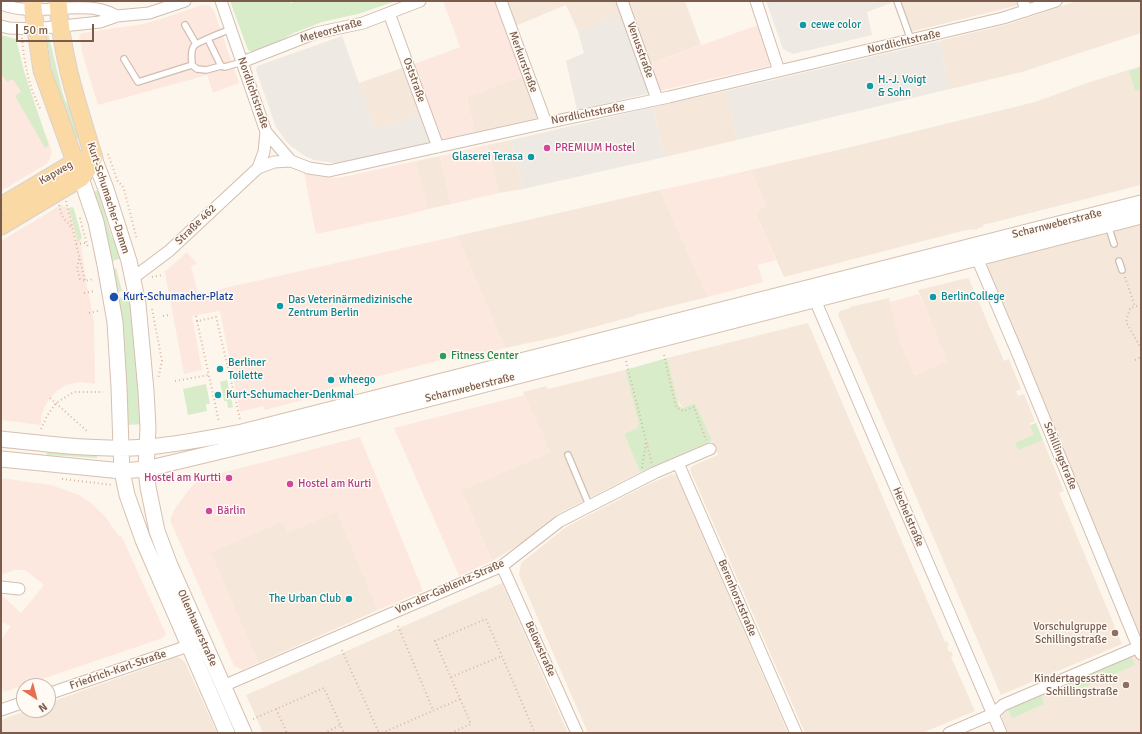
<!DOCTYPE html>
<html>
<head>
<meta charset="utf-8">
<style>
	body { margin:0 }
	#map { position:relative; width:1142px; height:734px; overflow:hidden; background:#fdf6ec; font-family:Signika,sans-serif }
	canvas { display:block }
	.frame { position:absolute; inset:0; border:2px solid #7a5c4d; pointer-events:none }
	.north { position:absolute; left:16px; top:678px; width:40px; height:40px; box-sizing:border-box; background:#fffaf3; border:1px solid #cabbb1; border-radius:50%; rotate:144deg; font-size:11px; font-weight:700; line-height:16px; text-align:center; color:#7a5c4d }
	.north::after { content:''; display:block; margin:auto; width:14px; height:18px; background:#e76f51; clip-path:polygon(50% 0,100% 100%,50% 72%,0 100%) }
	.scale { position:absolute; left:16px; top:24px; width:78px; height:18px; box-sizing:border-box; border:2px solid #7a5c4d; border-top:0; padding-left:5px; font-size:12px; line-height:14px; white-space:nowrap; color:#7a5c4d; -webkit-text-stroke:3px #fffaf3; paint-order:stroke }
</style>
</head>
<body>
<div id="map">
<canvas width="1142" height="734"></canvas>
<div class="frame"></div>
<div class="north">N</div>
<div class="scale">50 m</div>
</div>
<script>
const ctx = document.querySelector('canvas').getContext('2d');
ctx.lineJoin = 'round';
function fillPath(path, color) { ctx.fillStyle = color; ctx.fill(path, 'evenodd'); }
function trace(path, color, width, dash) { ctx.strokeStyle = color; ctx.lineWidth = width; ctx.lineCap = dash ? 'butt' : 'round'; ctx.setLineDash(dash || []); ctx.stroke(path); }
function drawText(font, color, halo, rows, align = 'center') {
  ctx.font = font + ' Signika,sans-serif'; ctx.lineWidth = 3; ctx.setLineDash([]); ctx.textBaseline = 'middle'; ctx.strokeStyle = halo; ctx.fillStyle = color; for (const [text, x, y, turn = 0] of rows) {
    ctx.save(); ctx.translate(x, y); ctx.rotate((+turn || 0) * Math.PI / 180); ctx.textAlign = isNaN(turn) ? turn : align; if (halo) ctx.strokeText(text, 0, 0); ctx.fillText(text, 0, 0); ctx.restore();
  }
}
fillPath(new Path2D(`
	M506 1H617L622 14 578 31 566 5 515 26Z
	M626 1H685L701 45 649 64Z
	M899 1H1017L1019 5 910 32Z
	M1077 1H1141V33L1022 72 950 89 939 41 1009 24Z
	M1141 66V185L983 225V227L978 228V229L966 230 784 277 755 212 766 206 751 171 740 176 738 173 855 146 1035 102 1087 83Z
	M405 67 422 113 376 130 359 83Z
	M523 76 538 118 475 132 466 97Z
	M726 91 737 140 665 157 653 107Z
	M511 140 523 189 499 193 487 145Z
	M440 156 451 204 428 209 416 161Z
	M660 190 708 297 635 315V316L557 337 505 348 457 236Z
	M1141 224V637L987 269 989 262 997 258 1002 260Z
	M967 278 969 279 1004 361 1009 359 1021 389 1016 391 1018 396 1024 394 1035 421 1030 423V425L1031 426 1036 424 1064 491 1059 493 1122 644 1001 695 838 315 840 311 850 308V307L889 298 900 342 915 375 947 361 918 290Z
	M808 323 945 642 947 641 949 645 947 647 949 652 951 651 953 656 951 657 975 711 922 733H805L690 470 692 466 718 455 695 403 683 408 677 399 667 358Z
	M625 370 639 424 637 428 624 434 640 472 556 515 525 541 492 561 461 490 550 452 523 392 546 386 548 389Z
	M672 474 677 476 788 733H588L519 575 521 563 566 527 647 485Z
	M337 511 378 610 258 663 210 552 283 521 288 532Z
	M502 583 568 733H263L246 695Z
	M1130 655 1137 656 1141 663V733H1008L1001 715 1003 709Z
	M173 657 180 658 185 662 217 733H1V720L28 710H48V703L167 661Z`), '#f5e8da');
fillPath(new Path2D(`
	M443 1H497L523 76 466 97 475 132 440 140 412 65 460 47Z
	M202 5H209L214 11 239 83 213 93 207 75 98 105 83 56 79 36 82 33 143 24 164 18Z
	M758 25 771 61 769 66 659 91 649 64Z
	M1 46 48 140 52 152 48 163 1 191Z
	M487 145 499 193 451 204 440 156Z
	M416 161 428 209 407 215 316 234 304 173 320 177 338 178Z
	M751 171 766 206 755 212 776 260 758 265 763 282 708 297 660 190 738 173 740 176Z
	M61 205 70 208 81 243 86 281 94 321 95 384 81 382 75 383 66 385 58 390 50 398 45 406 41 417V425L1 420V241Z
	M457 236 505 348 455 361 453 357 352 383 310 394 311 398 265 410 263 406 240 412 220 311 192 316 202 370 184 374 165 273V271L167 270 187 252 197 264 191 266 198 294Z
	M919 294 948 361 915 375 900 342 890 302Z
	M525 395 550 452 461 490 492 561 459 576 394 428Z
	M360 437 423 591 378 610 337 512 288 532 283 521 211 552 258 663 242 670 234 666 170 520 174 510 191 487 198 480 206 477Z
	M1 478 51 485 79 495 91 503 104 515 119 536 121 535 166 634 163 638 4 692 1 685V639L11 626 1 622V594L21 613 44 585 25 570H15L1 575Z`), '#fde8e0');
fillPath(new Path2D(`
	M766 1H890L891 3 867 12 872 35 793 54 783 49Z
	M622 14 651 93 577 110 566 61 584 53 578 31Z
	M342 36 376 130 422 113 433 142 343 162 334 163 314 160 305 156 292 147 285 140 276 127 271 113 256 70 257 66Z
	M939 41 950 89 737 140 726 91Z
	M653 107 665 157 523 189 511 140Z`), '#efe9e4');
fillPath(new Path2D(`
	M230 1H287L291 3 295 1H396L358 14 322 22 294 33 270 46 252 52 248 50Z
	M48 33 62 91 65 100 74 115 82 136 76 140 52 70 46 34Z
	M1 35 16 39 24 71 49 146 45 148 15 96 21 92 13 79 7 82 1 73Z
	M1141 67V89L1135 91 1129 71Z
	M98 190 111 235 119 251 122 258 112 261 104 225 94 192Z
	M72 207 74 209 82 238 78 242 69 208Z
	M116 268 122 291 117 292 119 298 130 296 134 321 143 424 127 425 113 269Z
	M667 358 679 406 683 408 695 403 712 441 640 472 624 434 637 428 639 424 625 370Z
	M227 380 233 407 228 408 227 401H224L220 382Z
	M206 384 210 404H206L207 411 188 415 183 389Z
	M1036 423 1043 440 1018 450 1015 443 1034 435 1030 425Z
	M46 450 97 452V458L48 455 46 453Z
	M1130 655 1135 665 1072 692 1068 681Z
	M1040 693 1044 704 1012 718 1007 708Z`), '#d8ecc9');
const lane = new Path2D(`
	M897 1 911 40
	M185 25 196 44
	M208 39 221 66 225 67 242 62
	M124 59 138 82 192 65C192 59 190 51 194 46 197 42 224 32 231 29
	M192 65 197 69 206 70 221 66
	M1108 225 1114 244
	M1119 261 1122 270
	M568 455 589 505`);
const street = new Path2D(`
	M221 1 266 132 291 161 309 168 329 171 546 123 669 97 1003 18 1056 1
	M501 1 546 123
	M622 1 657 99
	M756 1 779 71
	M1023 1 1026 11
	M1 4C31 16 65 4 97 9 103 10 111 13 117 16
	M389 13 438 147
	M1 26 9 28 35 29 100 22 117 16 149 13 185 1
	M242 62 316 33 363 23 420 1
	M258 168 274 162 291 161
	M977 258 1017 352 1141 654
	M133 278 169 251 258 168 264 152 266 132
	M815 300 1001 733
	M678 463 796 733
	M502 566 577 733
	M1 587 19 589
	M223 686 502 566 560 521 654 473 710 449
	M48 694 188 646
	M1 710 24 702
	M949 733 993 714 1003 705 1141 646`);
const secondary = new Path2D(`
	M94 158 106 189 129 261 138 304 146 391 148 428 146 469 148 487 157 531 169 563 244 733
	M81 178 96 222 105 265 115 322 119 387 121 448 122 471 127 495 143 540 227 733
	M1 439C49 444 99 451 148 447 180 444 211 438 242 432L1141 203
	M1 459 122 471 146 469 276 438 1141 216`);
const primary = new Path2D(`
	M33 1V9L42 70 81 178
	M58 1C61 56 78 106 94 158
	M1 206 75 162 86 159
	M1 226 81 178 87 170`);
trace(lane, '#d1beb0', 8);
trace(street, '#d1beb0', 13);
trace(secondary, '#d6c0b0', 17);
trace(primary, '#dad1cd', 19);
trace(new Path2D(`
	M22 38C24 63 29 88 41 110
	M108 154 118 182 122 185 124 189 137 240
	M66 201 85 281 93 279
	M59 205 62 216 71 227
	M80 218 88 248
	M76 244 85 243
	M79 259 77 269 80 279 85 281
	M152 277 163 275
	M1125 277 1135 307
	M84 293 94 291
	M160 299 168 297
	M1141 305 1130 308 1126 322 1141 348
	M152 309 162 361 158 379
	M89 313 98 311
	M163 316 169 315
	M196 316 197 321 216 317 240 419
	M197 321 219 422
	M664 355 676 407 683 411 694 407 706 440
	M1135 360 1141 357
	M626 361 652 464
	M175 381 209 375
	M50 398 88 432
	M41 429 47 416 56 403 74 392H103
	M642 468 646 442
	M62 479 113 485
	M398 626 433 710
	M342 650 379 733
	M451 677 502 656
	M276 709 287 733
	M253 719 324 688 344 733
	M324 733 341 725
	M382 733 460 699
	M451 733 471 724 435 641 486 619 535 733`), '#d9b8a5', 2, [1, 3]);
trace(lane, '#fff', 5.5);
trace(street, '#fff', 11);
trace(secondary, '#fff', 15);
trace(primary, '#fbd9a5', 17);
for (const [x, y, r, color] of [
	[803,25,4,"#0f9aa8"],
	[870,86,4,"#0f9aa8"],
	[547,148,4,"#d1479c"],
	[531,157,4,"#0f9aa8"],
	[114,297,5,"#1a4fb4"],
	[933,297,4,"#0f9aa8"],
	[280,306,4,"#0f9aa8"],
	[443,356,4,"#2e9e5b"],
	[220,369,4,"#0f9aa8"],
	[331,380,4,"#0f9aa8"],
	[218,395,4,"#0f9aa8"],
	[229,478,4,"#d1479c"],
	[290,484,4,"#d1479c"],
	[209,511,4,"#d1479c"],
	[349,599,4,"#0f9aa8"],
	[1115,633,4,"#8d6e63"],
	[1126,685,4,"#8d6e63"]
]) { const dot = new Path2D(); dot.arc(x, y, r, 0, 2 * Math.PI); ctx.fillStyle = color; ctx.fill(dot); trace(dot, '#fffaf3', 1.5); }
drawText('11px', '#0d838f', '#fffaf3', [
	["cewe color",811,25],
	["H.-J. Voigt",878,80],
	["& Sohn",878,93],
	["Glaserei Terasa",523,157,"right"],
	["BerlinCollege",941,297],
	["Das Veterinärmedizinische",288,300],
	["Zentrum Berlin",288,313],
	["Berliner",228,363],
	["Toilette",228,376],
	["wheego",339,380],
	["Kurt-Schumacher-Denkmal",226,395],
	["The Urban Club",341,599,"right"]
], 'left');
drawText('11px', '#7a5c4d', '#fffaf3', [
	["Meteorstraße",331,31,-16],
	["Nordlichtstraße",904,42,-13],
	["Venusstraße",640,50,70],
	["Merkurstraße",523,62,70],
	["Oststraße",414,80,70],
	["Nordlichtstraße",253,93,71],
	["Nordlichtstraße",588,114,-11],
	["Kapweg",56,173,-30],
	["Kurt-Schumacher-Damm",108,198,72],
	["Scharnweberstraße",1057,224,-14],
	["Straße 462",196,225,-44],
	["Scharnweberstraße",470,388,-14],
	["Schillingstraße",1060,456,68],
	["Hechelstraße",908,517,67],
	["Von-der-Gablentz-Straße",450,587,-24],
	["Berenhorststraße",737,598,67],
	["Ollenhauerstraße",197,628,66],
	["Belowstraße",540,649,66],
	["Friedrich-Karl-Straße",118,670,-19]
]);
drawText('11px', '#b23c85', '#fffaf3', [
	["PREMIUM Hostel",555,148],
	["Hostel am Kurtti",221,478,"right"],
	["Hostel am Kurti",298,484],
	["Bärlin",217,511]
], 'left');
drawText('11px', '#164399', '#fffaf3', [
	["Kurt-Schumacher-Platz",123,297]
], 'left');
drawText('11px', '#27864d', '#fffaf3', [
	["Fitness Center",451,356]
], 'left');
drawText('11px', '#785e54', '#fffaf3', [
	["Vorschulgruppe",1107,627],
	["Schillingstraße",1107,640],
	["Kindertagesstätte",1118,679],
	["Schillingstraße",1118,692]
], 'right');
</script>
</body>
</html>
